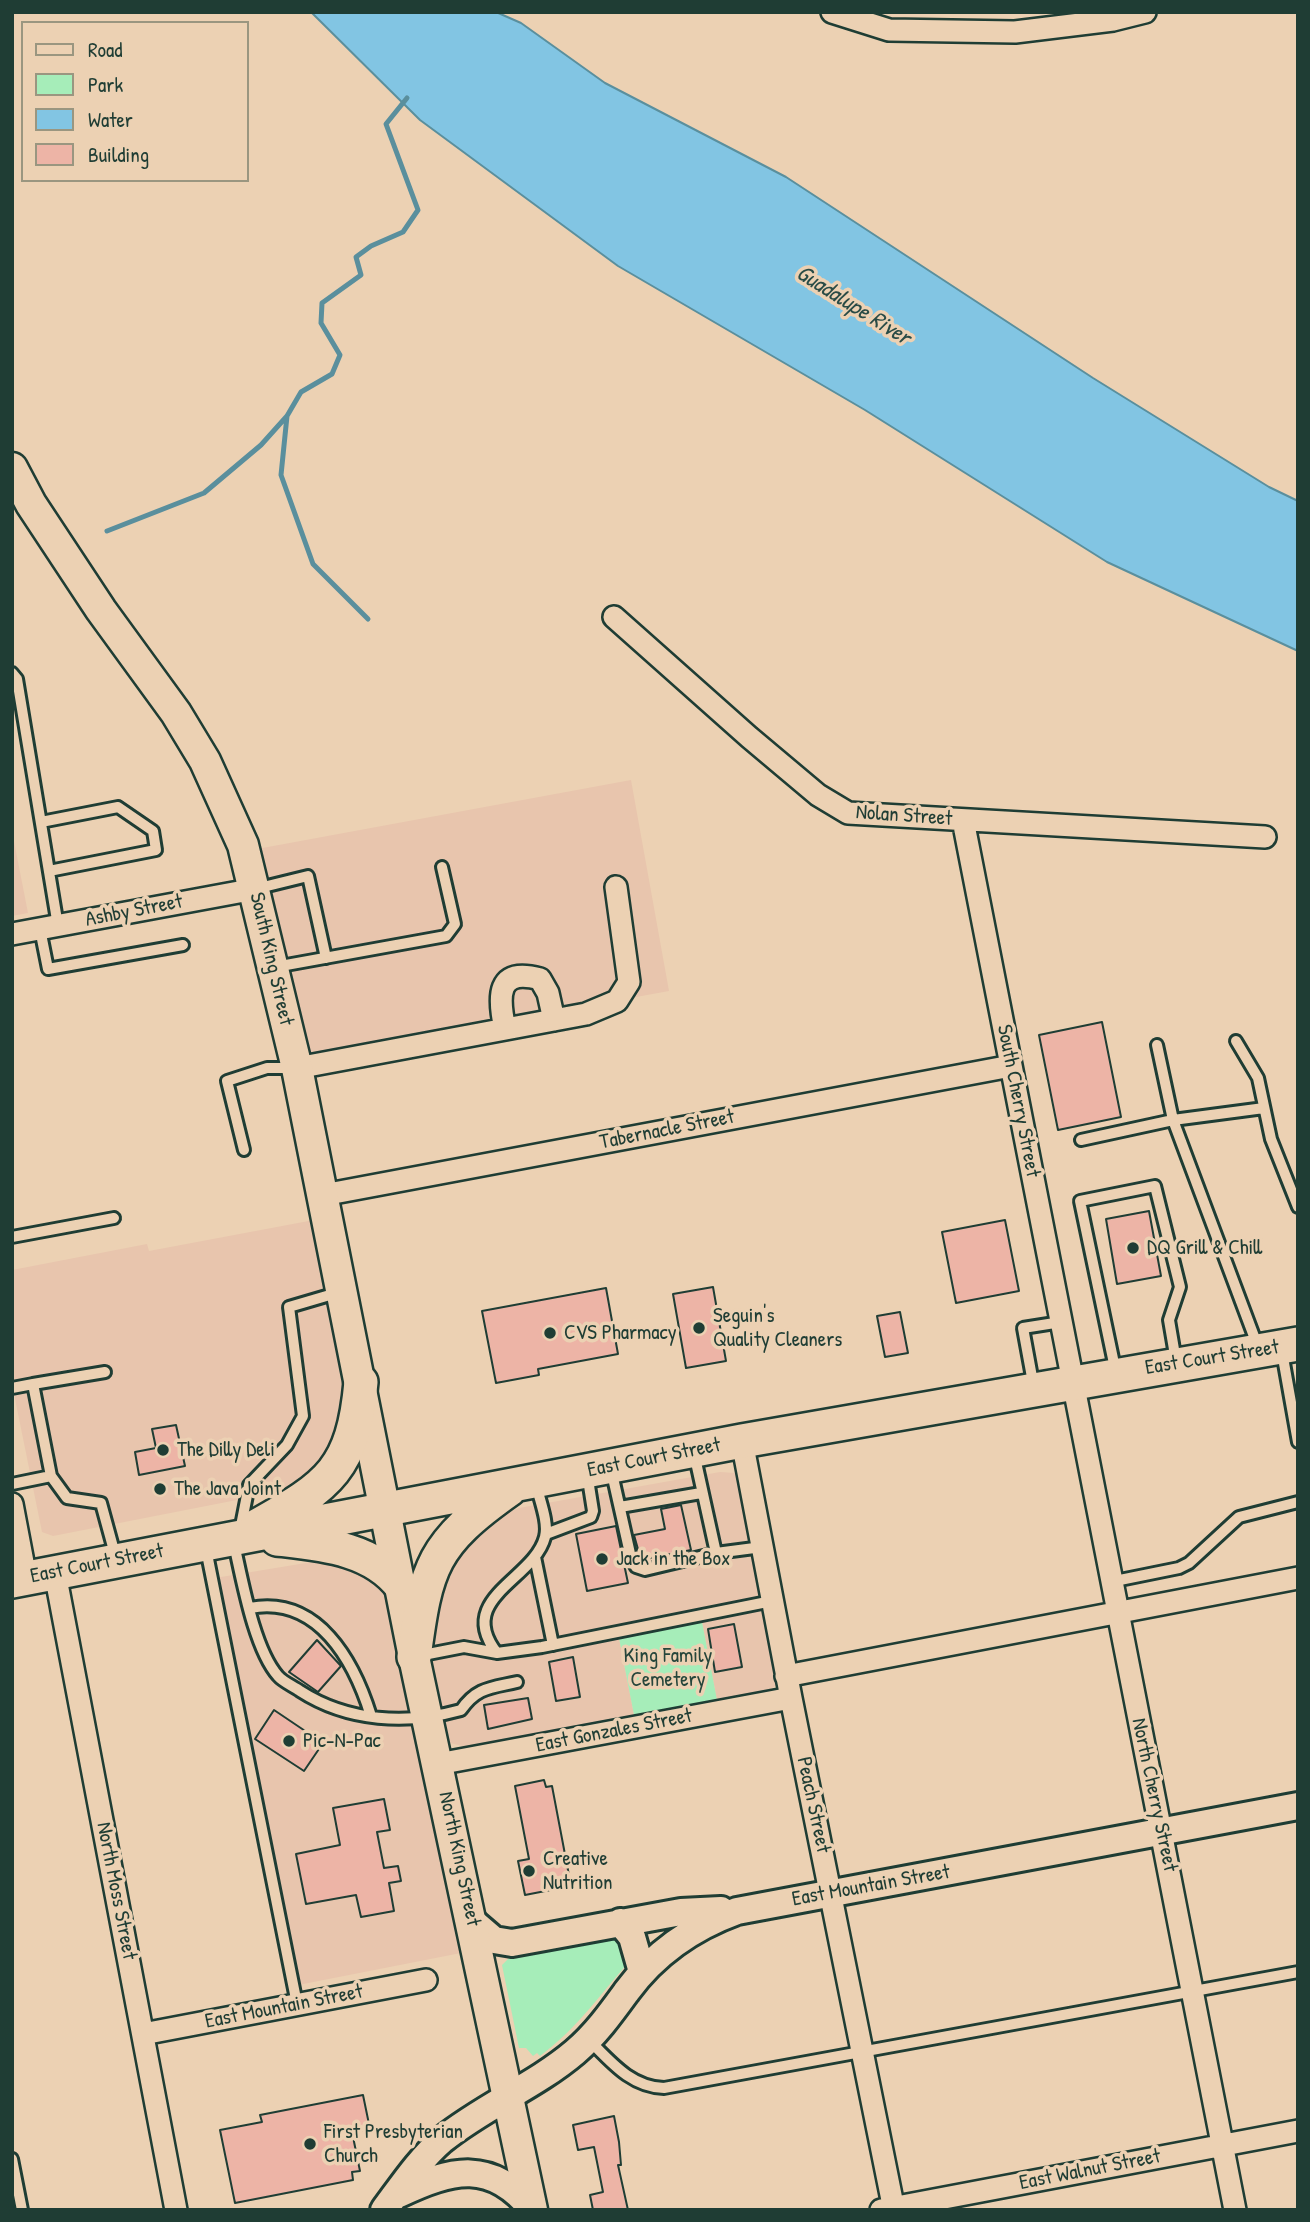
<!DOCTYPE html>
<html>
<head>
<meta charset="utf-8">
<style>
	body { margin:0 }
	#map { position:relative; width:1310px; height:2222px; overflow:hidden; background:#ecd1b3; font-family:"Patrick Hand",sans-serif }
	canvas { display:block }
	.frame { position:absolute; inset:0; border:14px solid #1f3d34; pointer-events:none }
	.legend { position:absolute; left:21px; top:21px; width:228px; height:161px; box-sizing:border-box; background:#ecd1b3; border:2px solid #9a9680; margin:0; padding:9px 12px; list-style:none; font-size:21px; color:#1f3d34 }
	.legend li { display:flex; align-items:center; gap:14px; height:35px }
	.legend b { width:35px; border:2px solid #9a9680 }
</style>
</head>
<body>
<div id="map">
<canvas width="1310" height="2222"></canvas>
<div class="frame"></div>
<ul class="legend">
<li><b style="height:9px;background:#ecd1b3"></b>Road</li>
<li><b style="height:19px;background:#a6edb9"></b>Park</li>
<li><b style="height:19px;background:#82c5e3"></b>Water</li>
<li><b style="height:19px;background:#edb4a6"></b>Building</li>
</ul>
</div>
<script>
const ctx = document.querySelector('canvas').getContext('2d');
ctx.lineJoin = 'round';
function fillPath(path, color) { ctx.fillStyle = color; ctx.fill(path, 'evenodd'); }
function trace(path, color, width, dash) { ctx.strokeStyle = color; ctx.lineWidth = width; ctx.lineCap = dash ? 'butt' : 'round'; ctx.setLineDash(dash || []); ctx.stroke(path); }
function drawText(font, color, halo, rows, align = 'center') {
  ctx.font = font + ' "Patrick Hand",sans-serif'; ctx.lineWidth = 7; ctx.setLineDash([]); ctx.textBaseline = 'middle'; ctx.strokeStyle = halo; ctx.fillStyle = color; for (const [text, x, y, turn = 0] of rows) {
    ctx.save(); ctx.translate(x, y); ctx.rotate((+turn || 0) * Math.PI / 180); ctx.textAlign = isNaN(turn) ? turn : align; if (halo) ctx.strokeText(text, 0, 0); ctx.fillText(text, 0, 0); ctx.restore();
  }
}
fillPath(new Path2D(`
	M631 780 669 991 307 1057 282 932 257 849Z
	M12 831 28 913 12 916Z
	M314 1220 349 1397 345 1440 293 1489 53 1536 42 1532 12 1384V1270L147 1244 149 1251Z
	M720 1472 735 1473 742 1481 781 1682 769 1690 717 1700 702 1622 619 1638 634 1715 467 1747 450 1743 427 1634 429 1591 492 1517 519 1508Z
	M336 1558 346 1559 387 1591 466 1952 288 1987 247 1785 209 1579Z`), '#e8c5ad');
fillPath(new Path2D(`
	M702 1622 717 1700 634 1715 619 1638Z
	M614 1932 631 1960C597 1997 581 2025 540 2056L537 2053 533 2056 526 2048H519L502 1965 512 1955Z`), '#a6edb9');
const water = new Path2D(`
	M311 12H496L521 23 605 83 786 177 1093 378 1269 487 1298 501V651L1107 562 865 410 618 266 420 120Z`);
fillPath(water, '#82c5e3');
trace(water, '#5a8f9d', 2);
trace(new Path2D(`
	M287 416 281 475 313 564 368 619
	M107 531 204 493 261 445 287 416 301 392 332 374 340 355 321 323 322 303 361 275 356 257 371 246 403 232 418 210 386 124 407 98`), '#5a8f9d', 5);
const building = new Path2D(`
	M1102 1022 1121 1117 1058 1130 1039 1035Z
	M1149 1211 1161 1276 1117 1284 1106 1219Z
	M1005 1220 1019 1291 956 1303 942 1232Z
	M713 1287 726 1361 686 1368 673 1294Z
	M606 1288 618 1354 538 1369 539 1375 496 1383 482 1311Z
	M900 1312 908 1353 885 1357 877 1316Z
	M176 1425 185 1466 139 1475 135 1452 156 1448 152 1429Z
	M681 1505 691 1550 641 1560 634 1535 665 1529 661 1509Z
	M616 1526 628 1583 587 1591 576 1534Z
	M734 1624 742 1667 715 1672 708 1629Z
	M317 1640 341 1666 318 1692 289 1672Z
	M573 1657 580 1697 556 1701 549 1662Z
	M528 1698 532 1719 488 1729 484 1705Z
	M274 1710 323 1743 304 1771 255 1739Z
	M544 1780 546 1787 552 1786 571 1886 525 1895 518 1861 529 1859 515 1786Z
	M384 1799 390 1830 377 1832 384 1868 398 1866 401 1881 389 1883 394 1911 361 1917 356 1895 306 1904 296 1854 340 1845 333 1808Z
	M363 2095 370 2129 352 2132 360 2171 352 2172 353 2180 235 2203 220 2130 262 2122 260 2115Z
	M614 2116 619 2142 621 2165H618L628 2210H593L590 2195 603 2192 594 2147 578 2150 573 2125Z`);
fillPath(building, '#edb4a6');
trace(building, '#1f3d34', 2);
const service = new Path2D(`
	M12 673 17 679 58 926
	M41 822 118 807 153 831 156 850 49 871
	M255 889 308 876 326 958
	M40 929 48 969 183 945
	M275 967 446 936 455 924 442 867
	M1236 1041 1258 1078 1271 1139 1298 1207
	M1157 1045 1173 1120 1258 1347
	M1081 1140 1173 1120 1264 1108
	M244 1150 227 1081 267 1068H294
	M12 1237 114 1218
	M1282 1352 1298 1442
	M1116 1373 1080 1201 1155 1186 1180 1287 1169 1320 1176 1361
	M33 1384 105 1372
	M12 1388 33 1384 51 1476 67 1498 101 1503 116 1558
	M1034 1388 1023 1328 1061 1322
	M694 1453 716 1553 762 1547
	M611 1469 631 1558 636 1567 645 1570 716 1553
	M12 1484 51 1476
	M620 1507 701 1493
	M240 1531 249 1485 287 1445 303 1416 289 1307 340 1292
	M546 1534 591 1517 593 1511 587 1473
	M234 1544C242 1579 254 1649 278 1676 283 1682 293 1686 300 1691 348 1722 407 1725 461 1710 477 1687 491 1688 517 1682
	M206 1549 297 2004
	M535 1557 553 1645
	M1110 1582 1179 1568 1189 1563 1239 1517 1298 1502
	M250 1608C318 1595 354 1661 371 1716
	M497 1653C454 1598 534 1580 545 1537 549 1522 539 1499 536 1484
	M418 1656 464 1647 497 1653 542 1647 772 1601
	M589 2040C611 2062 631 2087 664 2088L1298 1972
	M12 2159 22 2210`);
const minor = new Path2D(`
	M832 12 889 30 1015 32 1113 20 1145 12
	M614 617 749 737 818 795 848 813 1265 837
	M963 820 1235 2210
	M12 934 255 889
	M505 1029C498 997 496 967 540 979L548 993 554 1020
	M297 1068 586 1014 617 1001 629 982 616 887
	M323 1195 1011 1066
	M742 1441 791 1698 894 2210
	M12 1504 26 1578
	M55 1573 176 2210
	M786 1676 1298 1578
	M438 1764 791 1698
	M143 2034 426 1980
	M881 2210 1298 2131`);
const tertiary = new Path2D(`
	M473 1922 494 1940 512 1943 681 1912 721 1910
	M620 1922 632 1937 642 1972
	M399 2194C452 2169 491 2159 532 2209
	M384 2210C402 2186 419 2160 442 2140 484 2106 535 2086 575 2052 596 2034 611 2013 627 1991 655 1953 693 1927 737 1911L1298 1806`);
const secondary = new Path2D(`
	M12 468 31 504 101 610 176 713 205 761 243 845 297 1068 414 1657 532 2210`);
const primary = new Path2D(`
	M257 1526C330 1485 353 1469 361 1382
	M277 1539C321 1544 373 1548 402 1587
	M12 1581 742 1441 1298 1344
	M414 1657C426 1566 432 1544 510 1489`);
trace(service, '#1f3d34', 16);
trace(minor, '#1f3d34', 26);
trace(tertiary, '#1f3d34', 32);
trace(secondary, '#1f3d34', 35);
trace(primary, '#1f3d34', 38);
trace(service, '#ecd1b3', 10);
trace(minor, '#ecd1b3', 21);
trace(tertiary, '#ecd1b3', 26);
trace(secondary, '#ecd1b3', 30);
trace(primary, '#ecd1b3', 33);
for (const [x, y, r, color] of [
	[1133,1248,7,"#1f3d34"],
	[699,1328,7,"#1f3d34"],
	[550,1333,7,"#1f3d34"],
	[163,1450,7,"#1f3d34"],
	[160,1489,7,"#1f3d34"],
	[602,1559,7,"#1f3d34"],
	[289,1741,7,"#1f3d34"],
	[529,1871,7,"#1f3d34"],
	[310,2144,7,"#1f3d34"]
]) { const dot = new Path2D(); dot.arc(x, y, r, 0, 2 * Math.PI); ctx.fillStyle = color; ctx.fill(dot); trace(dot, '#ecd1b3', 2.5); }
drawText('21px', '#1f3d34', '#ecd1b3', [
	["Nolan Street",904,816,4],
	["Ashby Street",134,911,-11],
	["South King Street",271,959,77],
	["South Cherry Street",1018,1101,79],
	["Tabernacle Street",667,1130,-11],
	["East Court Street",1212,1358,-9],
	["East Court Street",654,1458,-11],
	["East Court Street",97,1564,-11],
	["East Gonzales Street",614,1731,-11],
	["North Cherry Street",1154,1795,78],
	["Peach Street",813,1805,78],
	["North King Street",459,1859,78],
	["East Mountain Street",871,1886,-10],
	["North Moss Street",116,1891,79],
	["East Mountain Street",284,2007,-11],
	["East Walnut Street",1090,2170,-11]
]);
drawText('21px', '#1f3d34', '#ecd1b3', [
	["DQ Grill & Chill",1147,1248],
	["Seguin's",713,1316],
	["Quality Cleaners",713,1340],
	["CVS Pharmacy",564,1333],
	["The Dilly Deli",177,1450],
	["The Java Joint",174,1489],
	["Jack in the Box",616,1559],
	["Pic-N-Pac",303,1741],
	["Creative",543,1859],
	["Nutrition",543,1883],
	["First Presbyterian",324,2132],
	["Church",324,2156]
], 'left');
drawText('21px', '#26463b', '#ecd1b3', [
	["King Family",668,1656],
	["Cemetery",668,1680]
]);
drawText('italic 23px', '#294b46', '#ecd1b3', [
	["Guadalupe River",853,306,32]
]);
</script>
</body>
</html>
